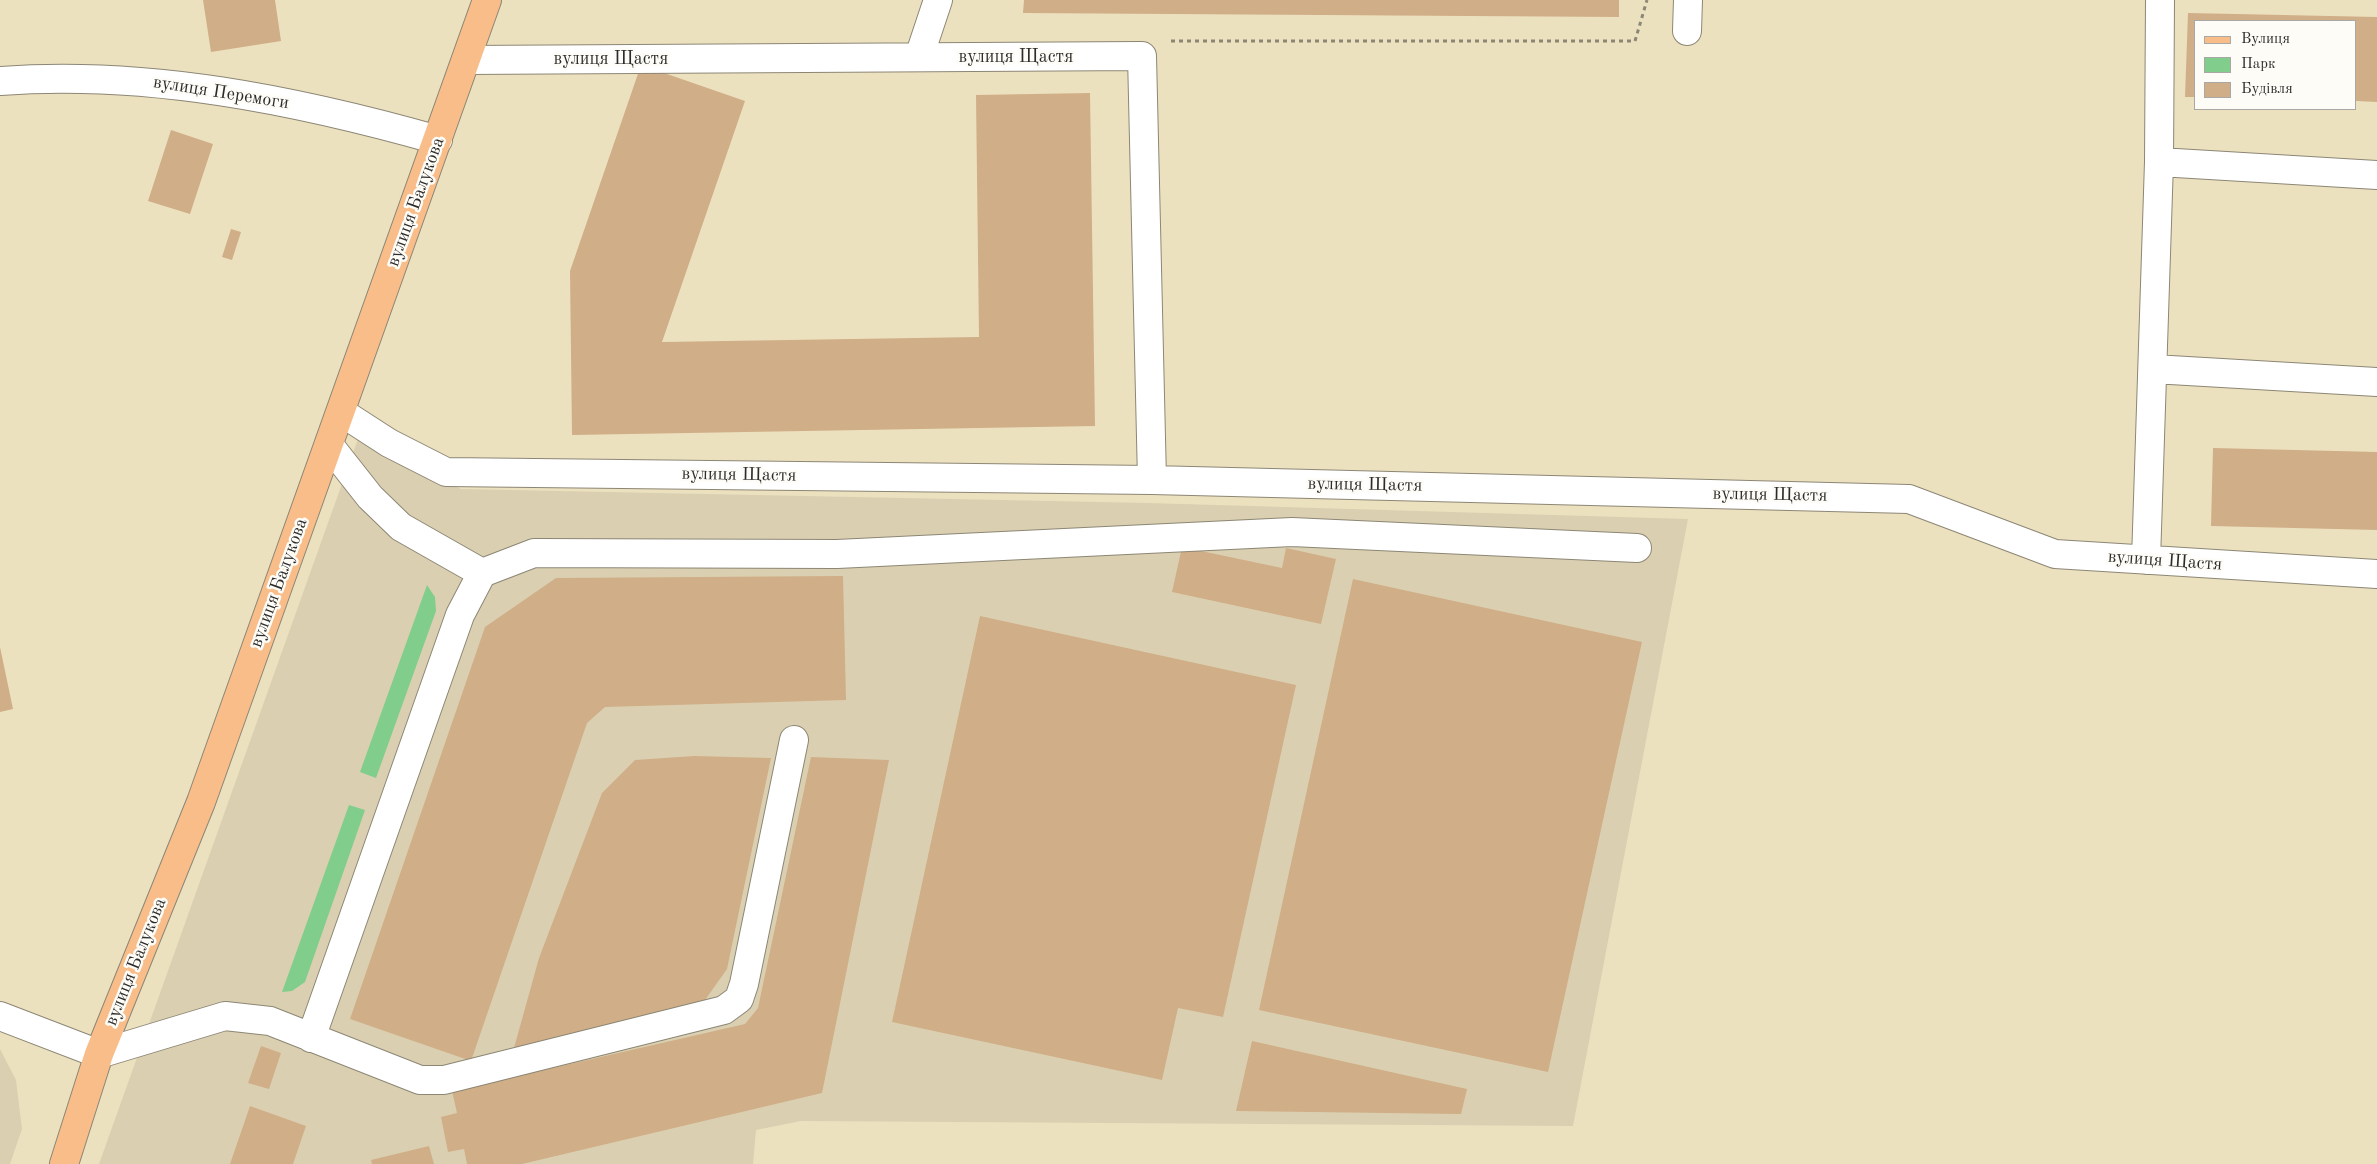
<!DOCTYPE html>
<html>
<head>
<meta charset="utf-8">
<style>
	body { margin:0 }
	#map { position:relative; width:2377px; height:1164px; overflow:hidden; background:#ece1bf; font-family:"Old Standard TT",serif }
	canvas { display:block }
	.legend { position:absolute; left:2194px; top:20px; width:162px; height:90px; box-sizing:border-box; background:#fdfcf7; border:1px solid #a9a8a5; margin:0; padding:6px 9px; list-style:none; font-size:15px; color:#2b2b2b }
	.legend li { display:flex; align-items:center; gap:10px; height:25px }
	.legend b { width:25px; border:1px solid #a9a8a5 }
</style>
</head>
<body>
<div id="map">
<canvas width="2377" height="1164"></canvas>
<ul class="legend">
<li><b style="height:6px;background:#f8bd89"></b>Вулиця</li>
<li><b style="height:14px;background:#81cd8b"></b>Парк</li>
<li><b style="height:14px;background:#d0ae87"></b>Будівля</li>
</ul>
</div>
<script>
const ctx = document.querySelector('canvas').getContext('2d');
ctx.lineJoin = 'round';
function fillPath(path, color) { ctx.fillStyle = color; ctx.fill(path, 'evenodd'); }
function trace(path, color, width, dash) { ctx.strokeStyle = color; ctx.lineWidth = width; ctx.lineCap = dash ? 'butt' : 'round'; ctx.setLineDash(dash || []); ctx.stroke(path); }
function drawText(font, color, halo, rows, align = 'center') {
  ctx.font = font + ' "Old Standard TT",serif'; ctx.lineWidth = 5; ctx.setLineDash([]); ctx.textBaseline = 'middle'; ctx.strokeStyle = halo; ctx.fillStyle = color; for (const [text, x, y, turn = 0] of rows) {
    ctx.save(); ctx.translate(x, y); ctx.rotate((+turn || 0) * Math.PI / 180); ctx.textAlign = isNaN(turn) ? turn : align; if (halo) ctx.strokeText(text, 0, 0); ctx.fillText(text, 0, 0); ctx.restore();
  }
}
fillPath(new Path2D(`
	M359 436 461 489 1149 503 1688 519 1573 1126 801 1121 756 1130 753 1164H99Z
	M0 1049 16 1080 22 1129 10 1164H0Z`), '#dad0b1');
fillPath(new Path2D(`
	M427 585 435 597 436 611 376 778 360 772Z
	M349 805 365 810 305 982 292 991 282 992Z`), '#81cd8b');
fillPath(new Path2D(`
	M203 0H275L281 41 211 52Z
	M1024 0H1619V17L1023 13Z
	M2188 13 2377 17V102L2356 101V21H2196V97H2185Z
	M641 65 745 101 662 342 979 337 976 95 1090 93 1095 426 572 435 570 271Z
	M171 130 213 144 190 214 148 201Z
	M231 229 241 232 232 260 222 257Z
	M2213 448 2377 452V530L2211 526Z
	M1182 547 1282 568 1286 548 1336 559 1321 624 1172 592Z
	M843 576 846 700 605 707 587 723 471 1061 350 1019 485 627 556 578Z
	M1353 579 1642 642 1548 1072 1259 1010Z
	M980 616 1296 685 1223 1017 1178 1008 1162 1080 892 1022Z
	M0 647 13 709 0 712Z
	M694 756 771 758 727 969 705 1000 514 1048 539 958 602 793 635 760Z
	M811 757 889 760 822 1093 522 1164H467L464 1149 448 1152 441 1117 457 1113 452 1091 745 1024 758 1008Z
	M1252 1041 1467 1089 1461 1114 1236 1111Z
	M261 1046 281 1053 269 1089 248 1083Z
	M250 1106 306 1126 293 1164H230Z
	M429 1146 434 1164H372L371 1160Z`), '#d0ae87');
const minor = new Path2D(`
	M1687 31 1688 0
	M919 57 938 0
	M466 60 1142 56 1152 480
	M0 81C148 70 296 100 438 140
	M2159 162 2377 175
	M2153 369 2377 382
	M341 412 389 443 446 472 1152 480 1909 499 2055 554 2377 574
	M329 445 370 497 401 527 482 573
	M2146 560 2159 162 2160 0
	M0 1016 99 1054 225 1016 270 1021 420 1080H444L724 1010 739 999 744 984 794 740
	M311 1038 460 615 482 573 534 553 837 554 1292 532 1637 548`);
const major = new Path2D(`
	M64 1164 99 1054 201 802 487 0`);
trace(minor, '#8c8675', 30);
trace(major, '#8c8675', 30);
trace(new Path2D(`
	M1171 41H1635L1647 0`), '#8c8675', 3, [4, 4]);
trace(minor, '#fff', 28);
trace(major, '#f8bd89', 28);
drawText('18px', '#2b2b2b', '#fdfcf7', [
	["вулиця Щастя",1016,57],
	["вулиця Щастя",611,59],
	["вулиця Перемоги",221,93,9],
	["вулиця Балукова",416,202,-70],
	["вулиця Щастя",739,475,1],
	["вулиця Щастя",1365,485,1],
	["вулиця Щастя",1770,495,1],
	["вулиця Щастя",2165,561,4],
	["вулиця Балукова",279,583,-70],
	["вулиця Балукова",136,962,-68]
]);
</script>
</body>
</html>
